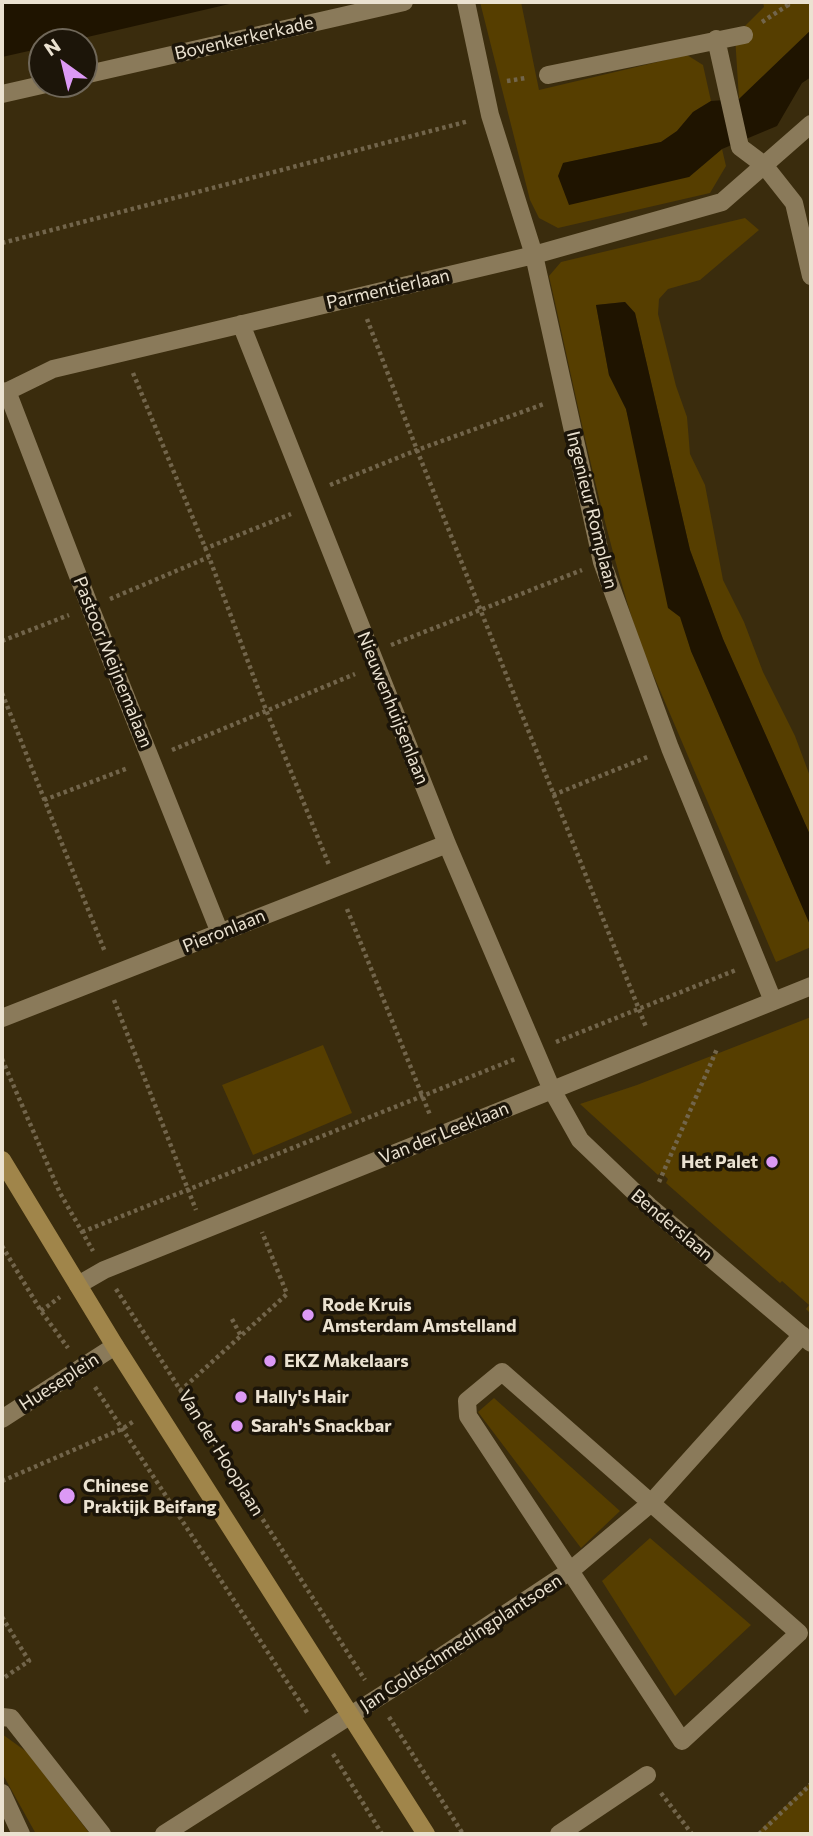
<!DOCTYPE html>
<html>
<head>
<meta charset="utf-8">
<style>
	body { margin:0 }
	#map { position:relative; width:813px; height:1836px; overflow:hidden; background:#3a2c0d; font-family:Commissioner,sans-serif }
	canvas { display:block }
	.frame { position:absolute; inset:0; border:4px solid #ebe2d1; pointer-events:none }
	.north { position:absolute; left:28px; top:28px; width:70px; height:70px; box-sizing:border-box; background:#1c1509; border:2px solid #6f6759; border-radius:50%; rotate:326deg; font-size:19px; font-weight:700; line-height:28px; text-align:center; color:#ebe2d1 }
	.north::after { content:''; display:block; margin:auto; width:24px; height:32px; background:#dc99f5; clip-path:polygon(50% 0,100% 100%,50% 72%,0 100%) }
</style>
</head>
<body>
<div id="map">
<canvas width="813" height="1836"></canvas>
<div class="frame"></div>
<div class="north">N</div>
</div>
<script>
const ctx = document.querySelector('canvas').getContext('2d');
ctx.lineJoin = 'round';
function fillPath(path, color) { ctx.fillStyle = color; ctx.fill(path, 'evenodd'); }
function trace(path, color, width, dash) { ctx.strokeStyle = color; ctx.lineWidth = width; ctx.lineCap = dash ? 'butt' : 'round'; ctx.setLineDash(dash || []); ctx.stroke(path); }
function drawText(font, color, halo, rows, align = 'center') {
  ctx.font = font + ' Commissioner,sans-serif'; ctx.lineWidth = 7; ctx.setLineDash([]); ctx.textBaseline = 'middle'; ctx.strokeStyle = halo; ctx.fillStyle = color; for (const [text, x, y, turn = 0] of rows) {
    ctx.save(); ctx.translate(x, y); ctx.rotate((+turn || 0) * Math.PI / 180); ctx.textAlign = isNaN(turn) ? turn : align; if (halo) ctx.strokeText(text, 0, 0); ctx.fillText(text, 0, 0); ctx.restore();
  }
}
fillPath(new Path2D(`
	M480 2H521L539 90 687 55 703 65 711 101 693 112 677 131 661 142 563 163 689 177 722 149 726 166 710 193 558 228 539 218 530 200Z
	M763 2H811V30L739 99 735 36 764 7Z
	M745 218 759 230 700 280 668 289 659 299 658 314 676 386 687 417 690 454 705 485 723 580 744 622 763 672 795 736 811 779V837L723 639 690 550 635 313 625 302 596 305 609 375 626 409 691 651 811 927V947L776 962 641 646C601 525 577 399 549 276L561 262Z
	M811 1017V1314L806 1309 809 1305 782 1281 780 1283 666 1183 668 1179 661 1172 658 1175 580 1104 637 1085Z
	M323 1045 352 1113 253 1155 222 1085Z
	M494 1398 620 1511 581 1548 478 1412Z
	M650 1538 751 1625 675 1696 602 1581Z
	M2 1734 27 1752 90 1834H36L2 1773Z
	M811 1782V1834H757L762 1828Z`), '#563e00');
fillPath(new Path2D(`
	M2 2H238L66 42H42V48L2 57Z
	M811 30V77L802 83 777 126 722 149 689 177 569 205 558 176 563 163 661 142 677 131 693 112 711 101 739 99Z
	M625 302 635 313 690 550 723 639 811 837V927L691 651 680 617 668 608 626 409 609 375 596 305Z`), '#1f1400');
trace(new Path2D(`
	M762 22 788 5 787 2
	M507 81 526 78
	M2 243 469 121
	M367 319 417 450 646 1027
	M133 373 209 557 266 710 329 865
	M330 485 417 450 544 404
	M204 549 291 514
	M110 599 209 557
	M2 641 69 615
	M391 645 582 570
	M2 693 105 952
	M172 750 355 674
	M553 795 650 756
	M44 800 128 768
	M347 909 430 1115
	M114 1000 196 1210
	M556 1042 736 970
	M2 1059 60 1193 93 1251
	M659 1182 717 1049
	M82 1232 515 1059
	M2 1246 41 1311 68 1348
	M116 1289 365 1680
	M41 1311 60 1297
	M232 1319 241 1336
	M95 1387 308 1714
	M180 1391 287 1294 262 1232
	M2 1481 122 1429 134 1421
	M2 1617 29 1661 2 1679
	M389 1717 463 1834
	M333 1754 382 1834
	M661 1793 692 1834
	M759 1834 811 1784`), '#72654b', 4.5, [3.5, 3.5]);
trace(new Path2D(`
	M466 2 490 115 534 255 602 562 670 748 773 1001
	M716 39 740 147 764 165 794 203 811 276
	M84 75 404 2
	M548 75 744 35
	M2 94 46 84
	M241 324 447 844 552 1090 580 1140 649 1206 811 1343
	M7 391 90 607 220 933
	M2 394 53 369 534 255 722 202 811 124
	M2 1018 447 844
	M78 1285 104 1270 811 986
	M502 1372 799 1633 682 1741 468 1416 467 1401Z
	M2 1419 115 1346
	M2 1717 11 1718 102 1834
	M2 1793 21 1834
	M164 1834 409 1678 570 1571 651 1503 802 1335
	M559 1834 647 1775`), '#8a7a5a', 18);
trace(new Path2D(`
	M2 1160 115 1346 426 1834`), '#a0854a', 18);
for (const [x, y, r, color] of [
	[772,1162,7,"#dc99f5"],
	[308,1315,7,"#dc99f5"],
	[270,1361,7,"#dc99f5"],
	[241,1397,7,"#dc99f5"],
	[237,1426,7,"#dc99f5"],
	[67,1496,9,"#dc99f5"]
]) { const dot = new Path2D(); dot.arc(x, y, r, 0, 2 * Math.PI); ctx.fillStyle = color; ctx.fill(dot); trace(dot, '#1c1509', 2.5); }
drawText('18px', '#ebe2d1', '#1c1509', [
	["Bovenkerkerkade",244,38,-13],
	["Parmentierlaan",388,289,-13],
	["Ingenieur Romplaan",592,510,76],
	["Pastoor Meijnemalaan",113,662,68],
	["Nieuwenhuijsenlaan",393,708,68],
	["Pieronlaan",224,931,-22],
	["Van der Leeklaan",444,1133,-22],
	["Benderslaan",672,1225,40],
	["Hueseplein",59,1382,-33],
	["Van der Hooplaan",221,1453,58],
	["Jan Goldschmedingplantsoen",461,1643,-33]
]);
drawText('bold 18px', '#ebe2d1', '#1c1509', [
	["Het Palet",758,1162,"right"],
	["Rode Kruis",322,1305],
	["Amsterdam Amstelland",322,1326],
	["EKZ Makelaars",284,1361],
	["Hally's Hair",255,1397],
	["Sarah's Snackbar",251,1426],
	["Chinese",83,1486],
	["Praktijk Beifang",83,1507]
], 'left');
</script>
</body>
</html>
